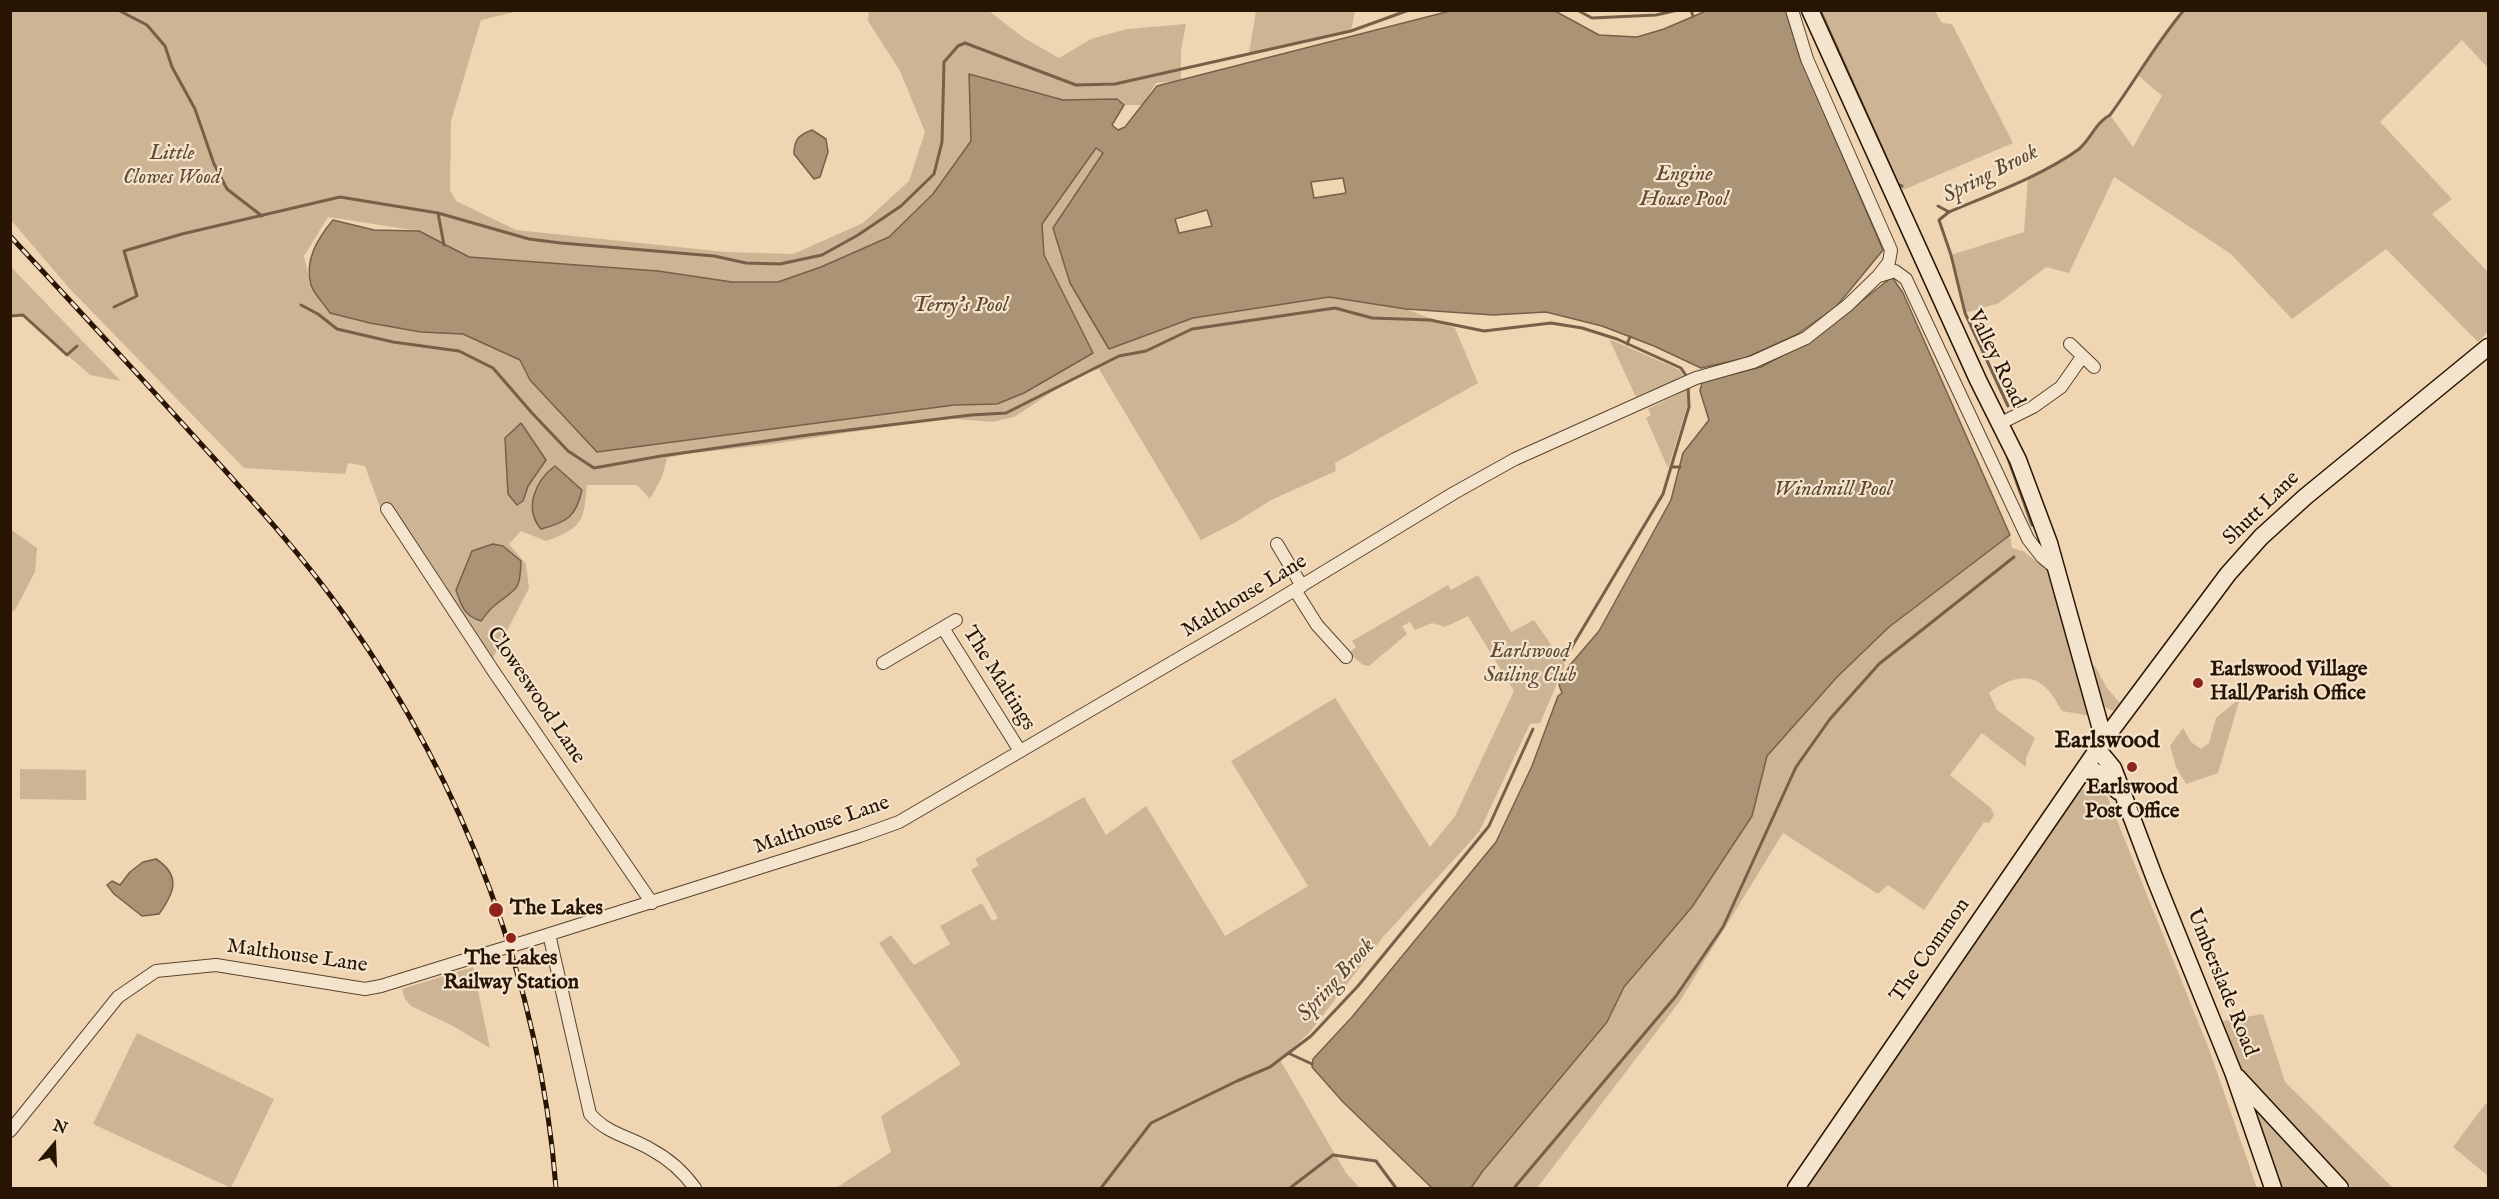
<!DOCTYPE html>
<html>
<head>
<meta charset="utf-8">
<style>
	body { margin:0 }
	#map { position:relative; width:2499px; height:1199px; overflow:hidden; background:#efd5b2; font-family:"IM FELL English",serif }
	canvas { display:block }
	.frame { position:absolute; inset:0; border:12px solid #271402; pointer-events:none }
	.north { position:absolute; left:24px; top:1115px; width:60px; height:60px; -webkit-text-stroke:4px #f5e4cd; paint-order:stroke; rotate:19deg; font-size:16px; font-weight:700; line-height:24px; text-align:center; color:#271402 }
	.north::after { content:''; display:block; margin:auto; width:21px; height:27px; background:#271402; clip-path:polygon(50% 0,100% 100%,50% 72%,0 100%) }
</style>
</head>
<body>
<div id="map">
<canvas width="2499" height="1199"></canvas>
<div class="frame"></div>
<div class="north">N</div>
</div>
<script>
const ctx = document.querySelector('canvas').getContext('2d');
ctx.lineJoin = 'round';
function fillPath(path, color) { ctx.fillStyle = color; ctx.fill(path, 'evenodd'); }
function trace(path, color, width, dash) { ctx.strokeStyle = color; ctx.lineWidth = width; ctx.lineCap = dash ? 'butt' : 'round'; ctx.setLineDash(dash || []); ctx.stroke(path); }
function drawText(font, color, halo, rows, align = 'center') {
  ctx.font = font + ' "IM FELL English",serif'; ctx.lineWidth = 4.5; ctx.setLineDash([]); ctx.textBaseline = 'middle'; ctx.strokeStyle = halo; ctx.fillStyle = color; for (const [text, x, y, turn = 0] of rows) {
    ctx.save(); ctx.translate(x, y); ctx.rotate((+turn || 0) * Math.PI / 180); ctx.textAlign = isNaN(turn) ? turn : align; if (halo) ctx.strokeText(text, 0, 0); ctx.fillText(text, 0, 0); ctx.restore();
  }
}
fillPath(new Path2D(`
	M10 11H519L481 20 451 121 450 190 456 201 516 230 726 252 793 254 863 223 909 181 925 132 900 71 868 21 869 11H989L1024 38 1059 58 1091 39 1127 29 1186 24 1181 51V81L1156 83 1142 105H1124L1117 99 1063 100 969 74 971 141 933 194 889 237 821 267 778 282H732L658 271 469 257 419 231 328 217 304 256 310 283 330 313 370 323 421 332 463 334 520 360 530 380 598 452 954 405 997 404 1024 393 1092 353 1044 255 1042 224 1096 148 1103 153 1053 228 1109 349 1193 318 1329 297 1406 309 1455 328 1478 383 1335 463 1336 471 1271 500 1236 522 1201 540 1099 369 1088 372 1052 392 1014 417 992 422 944 418 766 445 685 454 667 458 662 477 650 499 637 485H587C584 522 582 528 546 541L521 531 509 544 526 564 529 588 492 660 392 509 382 513 365 466 348 463 345 474 244 468 69 288 11 220Z
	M1256 11V10L1355 11 1351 31 1249 53Z
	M1819 11H1935L1942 23 1952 24 2013 143 1903 190Z
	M2184 11H2488V68L2462 40 2380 122 2452 199 2432 214 2488 272V332L2478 342 2386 249 2292 319 2231 254 2114 177 2069 273 2046 267 1999 303 1965 313 1951 255 2024 232 2028 178 2080 148 2103 118 2110 115 2133 147 2162 96 2139 76 2157 45Z
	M11 267 121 381 90 375 23 316H11Z
	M1609 339 1680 370 1684 377 1636 397Z
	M1688 389 1687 407 1668 468 1646 418 1651 415 1648 409Z
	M10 529 37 548 35 572 15 610 11 612Z
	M2010 535 2012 548 2023 551 2046 569 2091 716 2062 711C2057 703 2052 693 2045 687 2027 670 2005 681 1989 693L1997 710 2035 738 2026 758V767L1982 733 1950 775 1991 808 1994 815 1989 823 1984 822 1924 910 1888 885 1878 894 1783 833 1680 1001 1537 1188H1471L1482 1172 1607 1022 1624 987 1692 907 1751 818 1767 756 1837 677 1889 627Z
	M1478 575 1511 632 1534 620 1565 665 1540 723 1530 724 1479 832 1383 937 1310 1032 1280 1060 1346 1173 1360 1188H836L891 1152 881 1116 961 1064 879 943 891 935 914 965 950 944 940 926 982 903 992 921 998 918 971 870 979 865 975 859 1084 797 1106 835 1146 806 1225 936 1308 886 1231 761 1335 698 1430 847 1455 816 1514 691 1468 616 1445 627 1432 623 1415 630 1410 622 1402 626 1407 634 1369 666 1363 665 1349 653 1356 647 1352 641 1448 585 1451 590Z
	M2095 666 2107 688 2120 703 2113 711 2101 705 2087 667Z
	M2240 698 2218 773 2186 784 2176 767 2170 746 2183 728 2191 742 2201 749 2209 743 2216 718Z
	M20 769 86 770V800L20 799Z
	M2101 789 2108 798 2209 1049 2257 1188H1805L2077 790Z
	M473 967 490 1048 453 1026 411 1006 405 999 402 989Z
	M2263 1014 2285 1082 2393 1188H2352L2241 1070 2218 1022Z
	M137 1033 274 1099 231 1188 93 1124Z
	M2486 1103 2488 1104V1176L2453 1147Z
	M2258 1105 2329 1188H2279L2252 1108Z`), '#cdb494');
const water = new Path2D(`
	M1454 10 1555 11 1599 35 1637 37 1664 29 1706 11H1786L1799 55 1883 250 1836 307 1796 335 1745 358 1701 368 1654 346 1602 326 1546 312 1493 315 1406 309 1329 297 1193 318 1109 349 1070 283 1053 228 1103 153 1096 148 1042 224 1044 255 1093 353 1024 393 997 404 954 405 597 452 530 380 520 360 463 334 421 332 370 323 330 313C325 305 314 294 311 285 304 260 318 238 333 220L374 230 419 231 469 257 658 271 732 282H778L821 267 889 237 933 194 971 141 969 74 1063 100 1117 99 1124 105 1112 125 1118 130 1125 127 1157 86ZM1343 178 1346 193 1314 198 1311 182ZM1207 210 1212 226 1179 233 1175 219Z
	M812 130 826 139 828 152 820 177 814 179 794 154C794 139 799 135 812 130Z
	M1892 277 1903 293 2010 535 1889 627 1837 677 1767 756 1752 816 1692 907 1624 987 1607 1022 1482 1172 1471 1188H1432L1343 1102 1312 1067 1313 1059 1352 1017 1496 842 1532 766 1558 696 1562 693 1559 685 1570 665 1599 631 1671 500 1683 453 1709 420 1700 391 1702 382 1761 367 1816 337Z
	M521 423 546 460 528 486 523 501 517 505 508 494 505 438Z
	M555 466 582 490C576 517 567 522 541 529 523 508 536 480 555 466Z
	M493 544 503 546 521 561C520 594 516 587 494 606 489 610 485 616 481 621 464 616 461 605 456 590L472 551Z
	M156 859C182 876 174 893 159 914L142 916 114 894 107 885 112 881 120 885 130 872 143 862Z`);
fillPath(water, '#ab9376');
trace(water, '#766048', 1.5);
trace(new Path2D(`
	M118 10 147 25 165 46 172 67 195 109 214 164 227 189 262 216
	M1577 10 1592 18 1656 15 1678 10
	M1691 10 1693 16
	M1820 10 1898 184 1902 186
	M1938 206 1949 212
	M438 213 444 245
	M301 305 318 314 337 329 393 342 459 351 493 368 532 413 568 451 594 468 661 456 808 435 971 415 1006 413 1119 356 1146 351 1192 329 1335 308 1372 318 1430 320 1484 331 1551 323 1582 328 1617 339 1681 368 1687 377
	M114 307 137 296 124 251 182 234 340 197 438 213 529 239 561 243 714 256 746 263 780 264 822 255 858 235 901 206 934 174 942 142 944 62 958 46 965 43 1076 85 1115 84 1351 31 1409 10
	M10 316 23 315 67 355 77 346
	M1627 344 1630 337
	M2008 406 1965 313 1951 255 1939 220 1949 212C1989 195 2044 175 2079 149 2091 139 2096 122 2110 115 2135 81 2156 43 2184 10
	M2006 453 2032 525
	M1671 467H1680
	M1564 660 1663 494 1689 407 1688 384
	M1288 1053 1312 1064
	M1101 1188 1151 1123 1237 1081 1270 1067 1311 1036 1358 986 1489 826 1533 729
	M1290 1188 1333 1155 1376 1161 1396 1188
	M1514 1188 1676 996 1723 927 1796 767 1830 719 1879 664 2014 557`), '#766048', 3);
const street = new Path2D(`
	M1879 276 1895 271 1906 279 2028 539 2042 557 2054 567
	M2070 344 2094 367
	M2001 423 2033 407 2061 387 2082 357
	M387 509 494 672 652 903
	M1277 544 1302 586
	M1295 590 1317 625 1346 657
	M943 628 1020 751
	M883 663 956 620
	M549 934 590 1114C607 1134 631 1137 652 1150 669 1159 684 1173 695 1188
	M531 940 860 836 899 822 1255 614 1454 493 1515 459 1696 378 1753 362 1806 338 1848 305 1878 276 1889 262 1891 250 1807 59 1792 10
	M10 1131 118 997 156 971 216 965 365 989 381 986 481 955`);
const secondary = new Path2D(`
	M1810 10 1978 380 2018 460 2049 543 2104 740
	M2098 750 2113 768 2118 781 2155 879 2233 1072 2273 1188
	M2086 766 2106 778 2118 791
	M2237 1077 2340 1188
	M1796 1188 2104 740 2228 574 2261 537 2305 497 2488 347`);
trace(street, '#59442e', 14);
trace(secondary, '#271402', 19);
trace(street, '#f5e4cd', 12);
trace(secondary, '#f5e4cd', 16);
const rail = new Path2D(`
	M10 236C74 305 138 374 201 444 252 500 303 556 346 617 465 785 540 983 556 1188`);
trace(rail, '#271402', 5);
trace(rail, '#f5e4cd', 3, [9]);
const streetBridge = new Path2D(`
	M481 955 531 940`);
trace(streetBridge, '#59442e', 14, []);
trace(streetBridge, '#f5e4cd', 12);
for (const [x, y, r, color] of [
	[2198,683,6,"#8f2418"],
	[2132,767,6,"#8f2418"],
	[496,910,8,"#8f2418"],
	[511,938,6,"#8f2418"]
]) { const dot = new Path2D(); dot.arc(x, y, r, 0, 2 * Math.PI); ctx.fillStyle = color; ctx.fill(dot); trace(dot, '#f5e4cd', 2); }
drawText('italic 21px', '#614c35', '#f5e4cd', [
	["Little",172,155],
	["Clowes Wood",172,179],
	["Earlswood",1530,653],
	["Sailing Club",1530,677]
]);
drawText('21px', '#271402', '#f5e4cd', [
	["Valley Road",1995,359,64],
	["Shutt Lane",2262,509,-44],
	["Malthouse Lane",1245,597,-31],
	["The Maltings",998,679,58],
	["Cloweswood Lane",535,696,56],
	["Malthouse Lane",822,826,-19],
	["The Common",1931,951,-55],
	["Malthouse Lane",297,957,8],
	["Umberslade Road",2221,983,68]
]);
drawText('bold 21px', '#271402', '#f5e4cd', [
	["Earlswood Village",2210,671],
	["Hall/Parish Office",2210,695],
	["Earlswood",2132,789,"center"],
	["Post Office",2132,813,"center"],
	["The Lakes",510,910],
	["The Lakes",511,960,"center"],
	["Railway Station",511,984,"center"]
], 'left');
drawText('italic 22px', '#5c4730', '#f5e4cd', [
	["Engine",1684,175],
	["House Pool",1684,200],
	["Spring Brook",1991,175,-27],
	["Terry's Pool",960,306],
	["Windmill Pool",1833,490],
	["Spring Brook",1337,981,-48]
]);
drawText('bold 24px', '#271402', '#f5e4cd', [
	["Earlswood",2107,742]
]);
</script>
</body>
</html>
